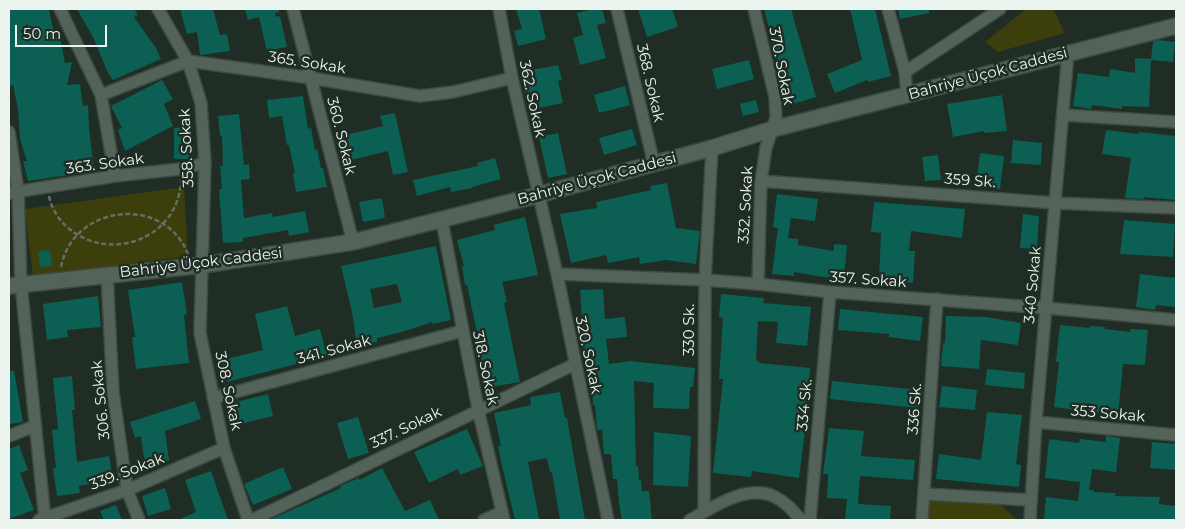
<!DOCTYPE html>
<html>
<head>
<meta charset="utf-8">
<style>
	body { margin:0 }
	#map { position:relative; width:1185px; height:529px; overflow:hidden; background:#1f2d24; font-family:Montserrat,sans-serif }
	canvas { display:block }
	.frame { position:absolute; inset:0; border:10px solid #ebf4ee; pointer-events:none }
	.scale { position:absolute; left:15px; top:25px; width:92px; height:22px; box-sizing:border-box; border:2px solid #ebf4ee; border-top:0; padding-left:6px; font-size:15px; line-height:18px; white-space:nowrap; color:#ebf4ee; -webkit-text-stroke:4px #1f2d24; paint-order:stroke }
</style>
</head>
<body>
<div id="map">
<canvas width="1185" height="529"></canvas>
<div class="frame"></div>
<div class="scale">50 m</div>
</div>
<script>
const ctx = document.querySelector('canvas').getContext('2d');
ctx.lineJoin = 'round';
function fillPath(path, color) { ctx.fillStyle = color; ctx.fill(path, 'evenodd'); }
function trace(path, color, width, dash) { ctx.strokeStyle = color; ctx.lineWidth = width; ctx.lineCap = dash ? 'butt' : 'round'; ctx.setLineDash(dash || []); ctx.stroke(path); }
function drawText(font, color, halo, rows, align = 'center') {
  ctx.font = font + ' Montserrat,sans-serif'; ctx.lineWidth = 5; ctx.setLineDash([]); ctx.textBaseline = 'middle'; ctx.strokeStyle = halo; ctx.fillStyle = color; for (const [text, x, y, turn = 0] of rows) {
    ctx.save(); ctx.translate(x, y); ctx.rotate((+turn || 0) * Math.PI / 180); ctx.textAlign = isNaN(turn) ? turn : align; if (halo) ctx.strokeText(text, 0, 0); ctx.fillText(text, 0, 0); ctx.restore();
  }
}
fillPath(new Path2D(`
	M1026 9H1053L1065 33 998 52 985 42Z
	M184 187 188 256 33 277 25 209Z
	M926 499 999 503 1017 520H925Z`), '#3c3e0b');
fillPath(new Path2D(`
	M9 9H49L55 38 60 37 65 63 72 62 67 85 80 84 83 106 88 105 89 128 94 171 28 181 23 161H27L20 139 18 109 13 85 9 86Z
	M77 9H134L138 15 134 17 156 48 161 59 113 80 107 71 93 37Z
	M180 9H213L220 35 227 34 230 51 200 55 197 32 187 34Z
	M245 9H279V12L275 13 276 17 280 16 287 47 267 51 259 17 248 20Z
	M516 9H539L546 39 518 46 514 31 522 29Z
	M593 9H602L606 23 597 25 606 58 580 65 573 38 583 35 577 13Z
	M638 9H672L678 27 647 37Z
	M764 9H791L816 97 790 105 776 57Z
	M850 9H875L891 76 868 82 867 80 835 93 827 74 862 60Z
	M898 9H929V13L900 19Z
	M1158 40 1175 42 1173 62 1151 60 1153 42Z
	M1135 58 1151 59 1149 107 1122 106V109L1092 105 1091 109 1073 106 1078 73 1109 77 1110 69 1135 73Z
	M749 60 754 79 717 89 712 69Z
	M558 65 562 80 558 81 563 103 529 110 521 72Z
	M162 80 173 99 164 104 173 126 125 151 118 130 122 128 111 106Z
	M625 86 630 105 599 113 594 95Z
	M1002 95 1007 131 984 133V131L953 137 947 104Z
	M303 96 308 129 311 128 315 150 317 149 321 168H323L327 187 296 192 293 173H295L289 145H287L282 116 269 118 267 100Z
	M756 100 759 112 743 116 740 104Z
	M395 113 408 172 393 175 388 151 343 162 337 137 383 126 380 116Z
	M239 114 244 165 249 164 250 179 241 180 244 218 272 213 273 217 305 211 309 232 289 236 288 230 243 238V242L223 243 219 189H222L220 166H223L222 136H220L218 116Z
	M187 127 189 159H174V128Z
	M632 129 637 145 604 155 599 138Z
	M1106 130 1139 134V132L1176 136V200L1144 197V199L1125 198 1131 158 1102 154Z
	M558 133 567 174 548 178 539 137Z
	M1013 140 1042 143 1041 165 1011 163Z
	M980 153 1004 156 1000 189 976 186Z
	M938 155 941 180 925 181 922 157Z
	M495 158 501 179 472 187V188L451 192 450 187 417 196 413 180 478 166 477 163Z
	M667 183 676 228 700 231 696 264 666 260 640 264 639 257 608 263 606 255 571 263 560 214 597 208 596 202 651 190 650 186Z
	M777 194 818 199 815 221 791 218 788 238 798 239V245L834 251V244L847 245 844 278 823 277 794 272V276L772 274 778 228 773 227Z
	M382 198 385 218 363 222 359 202Z
	M874 202 965 209 962 238 911 231 909 251H915L913 283 879 280 881 233 871 232Z
	M1023 214 1039 216 1037 249 1020 248Z
	M525 217 538 275 502 282 507 302 504 303 520 382 485 388 479 342 467 285H465L462 266H464L457 240 495 230 494 225Z
	M1124 220 1175 224 1173 257 1120 254Z
	M436 246 451 320 433 324 432 322 402 332 377 338V342L357 345 352 312 341 266ZM397 284 402 302 374 308 370 289Z
	M50 250 52 266 40 267 38 251Z
	M1140 274 1176 278V307L1156 305 1155 310 1136 307Z
	M182 282 187 314 184 315 189 363 136 369 132 337H135L128 290Z
	M603 289 605 319 625 317 627 337 606 339 609 364 630 361 695 368 693 387H690L689 409 653 408 654 383 634 381 636 466H638L639 480H641L642 491H649L652 520H622L619 503 617 479H613L611 454H604L602 430H597L595 405H593L592 382 590 383 588 365H585L580 290Z
	M721 294 764 298 763 303 811 307 807 346 776 343 778 322 758 321 756 361H759V363L810 368 807 431H805L799 478 752 471 751 477 713 473 723 379H719L723 318 719 317Z
	M98 296 101 327 67 330 68 337 47 340 43 304Z
	M287 306 295 336 320 329 327 356 227 382 222 360 263 350 255 314Z
	M840 309 923 317 920 341 889 337V334L838 330Z
	M946 316 986 317 1021 323 1018 345 981 340 979 369 941 366 943 343H945Z
	M1060 325 1090 328V326L1105 327V329L1130 332 1131 329 1148 330 1145 365 1123 364 1118 415 1054 407 1059 362H1056Z
	M987 369 1025 373 1024 389 985 385Z
	M9 371H14L23 422 9 424Z
	M72 376 75 410H72L77 462 109 456 113 480 79 486 80 493 57 496 53 468H56L52 430 58 429 53 378Z
	M832 381 920 390 918 408 830 399Z
	M942 386 977 390 975 410 939 407Z
	M560 392 565 418H567L585 520H560L552 472H550L547 458 528 462 539 519 515 520 502 466 498 446H501L494 413 531 405 530 397Z
	M268 394 273 416 237 425 232 403Z
	M195 401 201 419 165 431 169 461 145 465 141 436 135 438 130 422Z
	M987 412 1022 415 1016 464 1021 465 1019 487 936 479 939 454 981 460Z
	M358 417 369 453 348 459 337 423Z
	M829 428 864 431 861 456 915 460 913 480 860 476 858 504 891 506 890 520H845L847 499 827 498 828 474H823Z
	M467 429 483 466 460 475 458 469 429 483 414 452Z
	M654 432 691 436 688 487 653 485Z
	M1106 436 1120 438 1116 472 1092 469 1089 490H1094V492L1116 493 1115 496 1160 497 1159 504 1176 506V520H1044L1046 497 1078 501 1080 482 1045 478 1049 439 1079 443 1080 439 1106 442Z
	M1152 442 1176 444V470L1150 468Z
	M19 445 28 470 20 473 34 510 9 519V449Z
	M283 467 292 489 253 505 244 484Z
	M382 468 405 511 430 500 439 520H269L341 488 340 486 359 478V480Z
	M211 471 228 520H178L196 512 185 480Z
	M165 488 171 509 148 516 142 496Z
	M116 505 122 520H104L100 511Z`), '#0c5f53');
const minor = new Path2D(`
	M60 9 101 95 115 176
	M158 9 188 61 201 103 205 163 200 333 224 448 248 520
	M293 9 353 242
	M499 9 512 78 557 274 608 520
	M617 9 654 164
	M754 9 775 97 776 118 766 148 761 181 758 284
	M888 9 905 72 907 95
	M905 72 1000 9
	M101 95 188 61 311 78 420 96 453 92 512 78
	M1063 115 1176 122
	M9 132 18 191 21 284 45 520
	M761 181 1055 203 1176 208
	M9 193 115 176 180 169 205 163
	M442 221 478 409 504 520
	M107 274 113 392 127 490 139 520
	M557 274 705 280 758 284 830 292 1047 308 1176 320
	M213 398 462 331
	M1036 422 1176 435
	M9 436 35 426
	M924 494 1030 500
	M704 512 705 280 712 148
	M39 520 127 490 224 448
	M252 520 575 364
	M484 520 502 512
	M690 520C713 507 748 483 775 497 786 502 793 511 801 520
	M810 520 830 292
	M922 520 937 299
	M1030 520 1036 422 1068 53`);
const tertiary = new Path2D(`
	M9 286 203 265 353 242 538 195 712 148 773 129 1176 26`);
trace(minor, '#3e4b43', 14);
trace(tertiary, '#3e4b43', 18);
trace(new Path2D(`
	M49 196C51 207 58 219 66 226 108 265 180 239 181 179
	M61 267C73 204 164 194 188 254`), '#626e66', 2.5, [5, 2.5]);
trace(minor, '#536359', 11);
trace(tertiary, '#536359', 15);
drawText('15px', '#ebf4ee', '#1f2d24', [
	["365. Sokak",307,63,9],
	["370. Sokak",781,66,79],
	["Bahriye Üçok Caddesi",988,74,-15],
	["368. Sokak",650,83,77],
	["362. Sokak",532,99,78],
	["360. Sokak",341,136,76],
	["358. Sokak",187,148,-93],
	["363. Sokak",105,164,-8],
	["Bahriye Üçok Caddesi",597,179,-15],
	["359 Sk.",970,181,4],
	["332. Sokak",746,205,-87],
	["Bahriye Üçok Caddesi",201,263,-7],
	["357. Sokak",868,280,4],
	["340 Sokak",1033,285,-85],
	["330 Sk.",690,330,-90],
	["341. Sokak",334,350,-15],
	["320. Sokak",588,355,78],
	["318. Sokak",485,368,78],
	["308. Sokak",228,391,78],
	["306. Sokak",101,400,-96],
	["334 Sk.",805,405,-85],
	["336 Sk.",915,409,-86],
	["353 Sokak",1108,414,5],
	["337. Sokak",406,428,-26],
	["339. Sokak",127,472,-21]
]);
</script>
</body>
</html>
